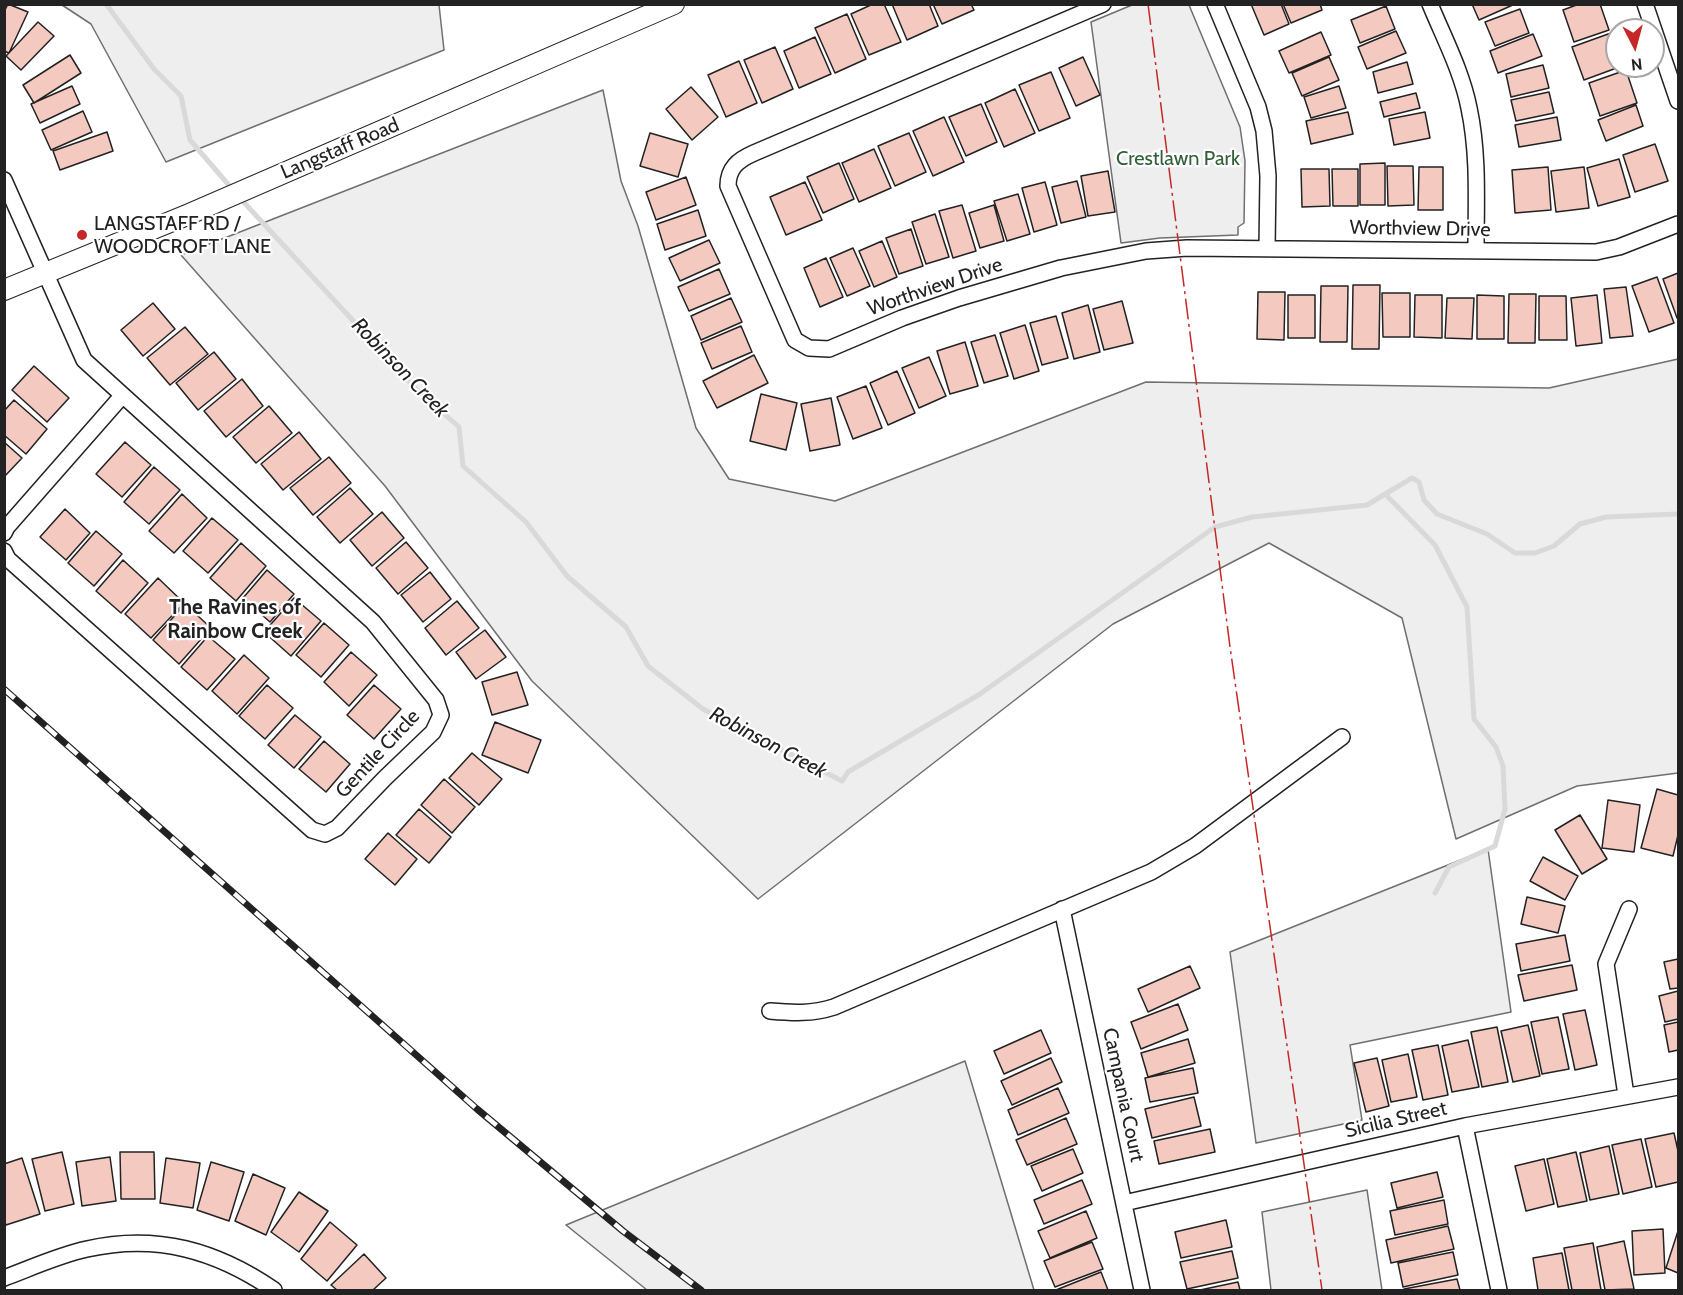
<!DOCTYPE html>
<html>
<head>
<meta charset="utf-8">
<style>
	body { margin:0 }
	#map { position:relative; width:1683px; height:1295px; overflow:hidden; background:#fff; font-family:Cabin,sans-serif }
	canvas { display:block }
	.frame { position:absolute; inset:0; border:6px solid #222; pointer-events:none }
	.north { position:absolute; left:1605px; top:18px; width:60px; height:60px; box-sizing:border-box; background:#fff; border:2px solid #a7a7a7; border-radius:50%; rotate:174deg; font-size:16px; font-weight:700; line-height:24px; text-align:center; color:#222 }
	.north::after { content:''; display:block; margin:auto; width:21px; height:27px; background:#c62828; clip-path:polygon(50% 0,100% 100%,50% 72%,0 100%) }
</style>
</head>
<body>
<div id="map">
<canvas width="1683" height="1295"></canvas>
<div class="frame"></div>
<div class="north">N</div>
</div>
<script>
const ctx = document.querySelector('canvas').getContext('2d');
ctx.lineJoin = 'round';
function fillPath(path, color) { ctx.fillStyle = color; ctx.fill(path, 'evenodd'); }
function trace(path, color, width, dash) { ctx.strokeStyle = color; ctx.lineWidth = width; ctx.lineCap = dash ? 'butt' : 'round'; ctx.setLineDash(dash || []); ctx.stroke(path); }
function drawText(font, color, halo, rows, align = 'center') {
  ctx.font = font + ' Cabin,sans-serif'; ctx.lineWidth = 4.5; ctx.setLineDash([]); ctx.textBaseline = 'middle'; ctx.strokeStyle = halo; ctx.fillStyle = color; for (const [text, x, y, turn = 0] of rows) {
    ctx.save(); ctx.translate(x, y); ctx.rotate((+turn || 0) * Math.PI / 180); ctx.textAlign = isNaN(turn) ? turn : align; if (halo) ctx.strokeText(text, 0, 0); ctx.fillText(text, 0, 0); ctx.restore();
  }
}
const green = new Path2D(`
	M62 5H439L444 50 166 162 91 24Z
	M1132 5H1189L1240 127 1245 161 1244 223 1238 227V235L1160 238 1121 243 1091 22Z
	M603 90 621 181 638 226 696 428 729 479 835 501 1146 382 1549 388 1678 359V773L1577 786 1456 839 1402 618 1269 543 1113 624 758 899 532 681 385 486 181 255Z
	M1488 849 1511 1012 1350 1045 1362 1120 1256 1143 1230 952Z
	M965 1061 1034 1290H647L566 1225Z
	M1367 1190 1382 1290H1271L1262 1212Z`);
fillPath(green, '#eee');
trace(green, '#6f6f6f', 1.5);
trace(new Path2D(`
	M106 4 154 69 181 96 190 140 233 190
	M239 197 416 389 459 427 463 466 526 522 567 576 626 627 648 666 703 709 842 781 848 772 980 694 1215 527 1252 517 1367 505 1412 478 1419 482 1424 500 1437 514 1487 534 1515 553H1535L1554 546 1580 524 1606 517 1678 514
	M1386 495 1435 545 1467 607 1474 719 1496 747 1503 766 1505 809 1495 846 1449 867 1435 893`), '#d9d9d9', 5);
const building = new Path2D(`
	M8 4 28 12 9 53 4 51V12Z
	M873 4H884L901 42 869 55 851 14Z
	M892 4H929L938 26 907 40Z
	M933 4H971L974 10 942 24Z
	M1251 4H1281L1289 24 1264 35Z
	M1283 4H1320L1322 10 1291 23Z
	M1472 4H1515L1479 20Z
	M1579 4H1600L1609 30 1574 42 1563 10Z
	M1386 6 1395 29 1360 43 1351 20Z
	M1520 9 1529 33 1495 46 1485 22Z
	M847 14 866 59 835 73 815 28Z
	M38 22 54 36 21 70 6 56Z
	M1396 31 1406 53 1367 69 1358 47Z
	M1321 32 1331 55 1289 73 1279 51Z
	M1611 33 1617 50V66H1622L1584 80 1572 47Z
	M1533 34 1542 56 1498 73 1490 51Z
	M815 37 831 74 799 88 784 51Z
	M775 47 793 89 762 103 744 60Z
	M70 55 81 73 34 103 23 85Z
	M1083 57 1100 95 1076 106 1059 68Z
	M1329 57 1339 80 1302 96 1292 73Z
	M739 61 757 103 726 117 708 75Z
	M1407 62 1413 84 1378 93 1373 72Z
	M1543 65 1549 88 1511 97 1506 74Z
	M1626 70 1637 103 1600 116 1589 83Z
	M1051 72 1070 118 1039 131 1019 85Z
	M72 86 80 104 40 123 31 104Z
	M1339 86 1346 108 1311 118 1304 97Z
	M691 87 718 117 692 140 666 109Z
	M1015 89 1035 133 1004 147 985 103Z
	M1549 92 1554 113 1516 121 1511 100Z
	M1416 93 1420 108 1384 117 1380 102Z
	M981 104 997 142 966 156 949 117Z
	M1636 105 1643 126 1606 141 1598 120Z
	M83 111 92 132 51 150 42 130Z
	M1348 112 1353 134 1311 144 1306 121Z
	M1425 112 1430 138 1394 145 1389 119Z
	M944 117 964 162 933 176 913 131Z
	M1557 117 1561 140 1519 147 1515 125Z
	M107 132 113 151 60 170 53 151Z
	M650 133 688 144 678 177 640 166Z
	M909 133 926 172 895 186 878 146Z
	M1655 144 1668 181 1635 192 1623 155Z
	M874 149 891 188 859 202 842 163Z
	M1619 159 1630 197 1598 206 1587 168Z
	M839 163 854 199 823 213 807 177Z
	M1385 163V205H1360V164Z
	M1387 166H1413L1414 205 1388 206Z
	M1419 167H1443V210H1418Z
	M1548 167 1551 210 1515 213 1512 170Z
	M1584 167 1589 208 1556 212 1551 171Z
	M1301 169H1329L1330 206 1302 207Z
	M1332 169H1358V206H1333Z
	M1108 171 1115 212 1088 216 1081 176Z
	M686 177 696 205 656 220 646 192Z
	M1077 181 1086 217 1061 223 1052 187Z
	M805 182 822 220 786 235 770 197Z
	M1045 182 1057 225 1034 232 1022 188Z
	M1018 194 1030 234 1007 241 994 201Z
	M962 205 976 251 953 258 939 211Z
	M994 205 1004 241 980 248 969 213Z
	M698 210 706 236 665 250 657 224Z
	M935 214 949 257 926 264 912 222Z
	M911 229 923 266 899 274 886 238Z
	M709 240 720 263 680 281 669 258Z
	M882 241 897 277 874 287 859 251Z
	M853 248 870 286 847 296 830 258Z
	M826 258 843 297 820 307 804 268Z
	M719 269 730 294 689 311 678 287Z
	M1678 273V318H1677L1663 279Z
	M1657 277 1674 323 1649 332 1632 286Z
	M1353 285H1380L1379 349H1352Z
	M1321 286H1348L1347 342H1320Z
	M1626 287 1633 336 1610 338 1604 289Z
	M1258 292H1285L1284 340 1257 339Z
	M1382 293H1410V337H1383Z
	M1509 294H1536L1535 343H1508Z
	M1288 295H1315V338H1288Z
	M1415 295H1442V338L1414 337Z
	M1477 295 1504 296V339H1477Z
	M1597 295 1602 343 1576 346 1571 298Z
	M1539 296H1566L1567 340H1539Z
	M731 298 742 322 701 340 691 316Z
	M1447 298H1474L1472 339 1445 338Z
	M1122 301 1133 343 1104 350 1093 309Z
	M153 303 175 329 143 356 121 330Z
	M1088 305 1100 352 1074 359 1062 313Z
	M1056 316 1068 358 1042 365 1030 323Z
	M1025 325 1039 371 1014 379 1000 333Z
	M741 326 752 352 712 369 701 343Z
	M185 327 208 354 170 385 147 358Z
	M995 335 1008 376 984 383 971 342Z
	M965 342 978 386 950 394 937 351Z
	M214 352 236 379 198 410 176 383Z
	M754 355 768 383 717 408 703 381Z
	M929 357 946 396 919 408 902 368Z
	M34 366 69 398 47 422 12 390Z
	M897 371 915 413 888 425 870 383Z
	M242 379 263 406 226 437 204 411Z
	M866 386 882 428 853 439 837 397Z
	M761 394 797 403 786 450 750 441Z
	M831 398 840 445 810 451 801 404Z
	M14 400 47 429 26 454 4 435V411Z
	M269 406 292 433 256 463 233 437Z
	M299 432 321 459 283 490 261 464Z
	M4 442 22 458 4 477Z
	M125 442 151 465 122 497 96 474Z
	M329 457 351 483 313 515 290 488Z
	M154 467 180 490 149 524 124 502Z
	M350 488 373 514 340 543 317 517Z
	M182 494 207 518 174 553 149 531Z
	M65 509 90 533 66 560 40 537Z
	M382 512 404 538 372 566 350 540Z
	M212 518 238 540 208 573 183 551Z
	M96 531 122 554 94 586 68 563Z
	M406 542 428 568 398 594 376 568Z
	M241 543 266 566 236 601 210 578Z
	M123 560 148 583 121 613 96 591Z
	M267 570 294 594 270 622 243 598Z
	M430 572 451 599 423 622 401 595Z
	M158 578 184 603 151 638 125 614Z
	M294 598 321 621 291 656 264 632Z
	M457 601 479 628 446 655 425 628Z
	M185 604 211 628 179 664 153 640Z
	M324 623 349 645 321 677 296 655Z
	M485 630 506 657 476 679 456 652Z
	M208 636 235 659 207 690 181 667Z
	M351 652 377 675 349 706 324 682Z
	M244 655 269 678 237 714 212 691Z
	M517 672 528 705 492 715 482 682Z
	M267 685 293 708 265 739 239 716Z
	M374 685 401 709 374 739 347 715Z
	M295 715 321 737 294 768 268 745Z
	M495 722 541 740 528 773 482 755Z
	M324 741 350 764 326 792 299 769Z
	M472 753 502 779 479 805 449 778Z
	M444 779 475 807 452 833 421 805Z
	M1657 789 1678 795V835L1673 856 1641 848Z
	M1608 800 1640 805 1634 852 1602 848Z
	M419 809 451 837 429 863 396 835Z
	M1580 815 1607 859 1582 874 1555 830Z
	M388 833 417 859 395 885 365 859Z
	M1543 857 1578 876 1565 900 1530 881Z
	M1527 897 1565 906 1558 933 1521 924Z
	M1565 935 1570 961 1521 971 1516 944Z
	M1678 959V988L1670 989 1664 962Z
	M1572 965 1577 990 1524 1001 1518 975Z
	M1190 966 1200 988 1148 1012 1138 989Z
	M1678 991V1019L1665 1022 1659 996Z
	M1178 1004 1188 1030 1141 1049 1131 1022Z
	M1585 1010 1597 1065 1575 1070 1563 1014Z
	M1558 1017 1569 1069 1542 1074 1531 1022Z
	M1678 1022V1050L1669 1052 1664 1025Z
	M1528 1025 1540 1076 1513 1082 1501 1031Z
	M1497 1027 1508 1082 1482 1087 1471 1032Z
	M1041 1030 1051 1053 1004 1074 994 1051Z
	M1188 1039 1195 1063 1148 1077 1141 1053Z
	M1468 1040 1479 1087 1452 1092 1442 1046Z
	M1438 1045 1448 1095 1423 1100 1412 1050Z
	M1408 1054 1417 1097 1391 1102 1382 1060Z
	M1051 1058 1062 1082 1012 1105 1001 1081Z
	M1377 1058 1389 1106 1366 1112 1354 1063Z
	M1193 1068 1198 1093 1150 1102 1145 1078Z
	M1058 1088 1069 1113 1018 1135 1008 1110Z
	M1194 1097 1201 1126 1152 1138 1145 1109Z
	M1066 1118 1077 1144 1027 1165 1016 1140Z
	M1210 1129 1215 1152 1159 1164 1154 1141Z
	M1674 1133 1678 1151V1182L1656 1187 1645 1139Z
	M1641 1139 1652 1187 1623 1194 1612 1145Z
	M1609 1146 1619 1194 1590 1200 1580 1153Z
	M1073 1149 1083 1173 1042 1191 1031 1166Z
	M62 1152 74 1204 45 1211 32 1159Z
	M120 1152H154L155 1199H121Z
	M1576 1152 1587 1201 1558 1207 1547 1159Z
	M110 1157 116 1201 82 1206 76 1162Z
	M22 1158 40 1214 6 1225 4 1219V1164Z
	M166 1158 200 1163 193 1208 160 1203Z
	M1544 1159 1554 1204 1526 1211 1515 1166Z
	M211 1162 244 1172 229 1221 197 1210Z
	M1437 1172 1443 1197 1397 1208 1391 1183Z
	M253 1174 285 1188 266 1235 235 1221Z
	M1082 1180 1092 1204 1044 1224 1034 1200Z
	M299 1192 328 1211 299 1252 271 1232Z
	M1444 1200 1448 1224 1395 1235 1390 1211Z
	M1086 1211 1097 1238 1050 1258 1038 1231Z
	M1226 1220 1232 1247 1181 1258 1175 1232Z
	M330 1222 357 1245 327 1281 301 1259Z
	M1448 1226 1454 1249 1391 1263 1386 1240Z
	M1663 1229 1665 1273 1634 1275 1632 1231Z
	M1678 1231V1273L1666 1268Z
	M1624 1241 1634 1289 1605 1290 1597 1247Z
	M1092 1242 1103 1269 1055 1287 1044 1261Z
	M1593 1243 1601 1290H1572L1564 1248Z
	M1232 1251 1238 1278 1187 1289 1180 1262Z
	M1453 1252 1458 1275 1403 1287 1398 1263Z
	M1562 1253 1569 1290H1538L1533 1258Z
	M364 1254 386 1278 373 1290H337L331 1285Z
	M1101 1272 1108 1290H1056Z
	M1457 1279 1460 1290H1404V1289Z
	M1238 1282 1240 1290H1200Z`);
fillPath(building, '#f3c9c0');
trace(building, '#222', 1.5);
const minor = new Path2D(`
	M1103 4 754 153C738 160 728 168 728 186L795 340 809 348 829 349 902 318 959 298 1061 268 1146 251 1187 248 1596 252 1619 247 1678 224
	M1215 4 1258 107 1264 131 1268 176 1267 248
	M1430 4C1444 38 1462 72 1469 108 1479 155 1476 203 1476 251
	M1645 4 1678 101
	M4 180 84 360 373 622 436 700 441 715 433 732 385 778 337 828 325 834 312 830 8 559 4 551
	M4 533 7 527 122 396
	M1062 909 1142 1290
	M770 1011C793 1013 812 1014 834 1007L1151 872 1195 846 1342 737
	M1626 1095 1606 964 1629 909
	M1465 1126 1499 1290
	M1124 1203 1465 1126 1678 1087
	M4 1278C31 1268 59 1255 87 1249 157 1233 217 1251 274 1290`);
const tertiary = new Path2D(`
	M4 290 187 215 674 4`);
trace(minor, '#222', 18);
trace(tertiary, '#222', 22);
trace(minor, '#fff', 15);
trace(tertiary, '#fff', 20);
const rail = new Path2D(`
	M4 689 477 1109 623 1231 701 1290`);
trace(rail, '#222', 7);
trace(rail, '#fff', 4.5, [14]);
trace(new Path2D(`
	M1148 4 1230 647 1322 1290`), '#c62828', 1.5, [21, 4.5, 3, 4.5]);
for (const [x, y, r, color] of [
	[82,235,6,"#c62828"]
]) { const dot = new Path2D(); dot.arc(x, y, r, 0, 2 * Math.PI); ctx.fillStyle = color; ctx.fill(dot); trace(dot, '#fff', 2); }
drawText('20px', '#222', '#fff', [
	["Langstaff Road",340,149,-23],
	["Worthview Drive",1420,229,1],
	["Worthview Drive",935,287,-19],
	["Gentile Circle",378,754,-47],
	["Campania Court",1123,1095,78],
	["Sicilia Street",1396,1120,-13]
]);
drawText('20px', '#2f5e38', '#fff', [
	["Crestlawn Park",1178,159]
]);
drawText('20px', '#222', '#fff', [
	["LANGSTAFF RD /",94,224],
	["WOODCROFT LANE",94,247]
], 'left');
drawText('italic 21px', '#222', '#fff', [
	["Robinson Creek",400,368,46],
	["Robinson Creek",768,743,28]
]);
drawText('bold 21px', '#222', '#fff', [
	["The Ravines of",235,608],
	["Rainbow Creek",235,632]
]);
</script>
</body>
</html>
